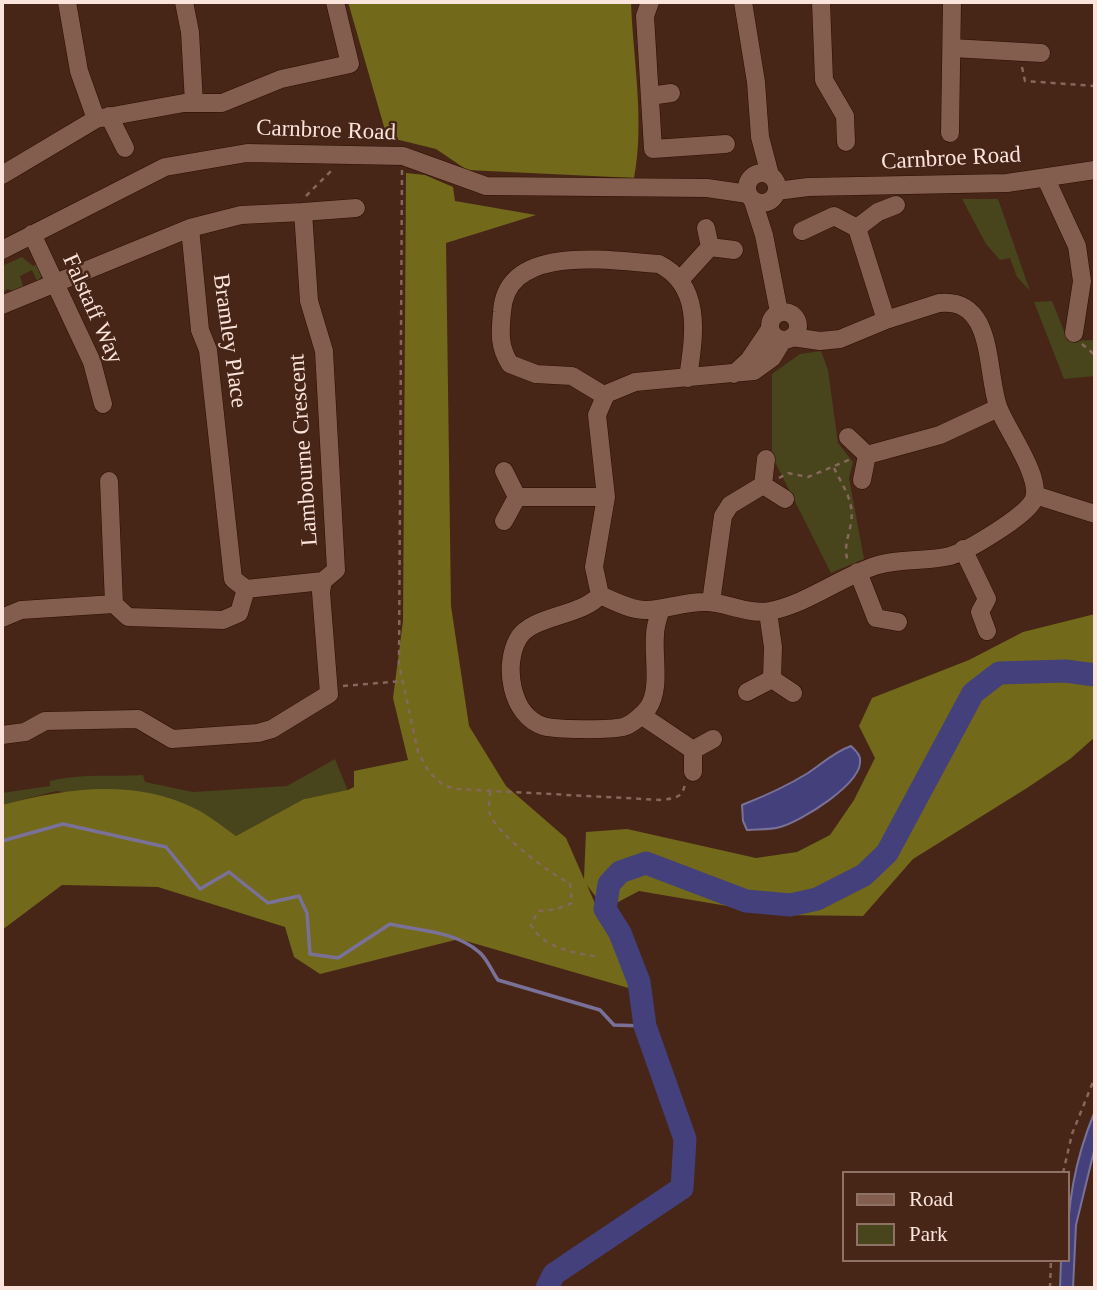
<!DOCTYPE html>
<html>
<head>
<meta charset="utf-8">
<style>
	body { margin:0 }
	#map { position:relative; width:1097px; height:1290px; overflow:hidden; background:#472618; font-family:Georgia,serif }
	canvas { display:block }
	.frame { position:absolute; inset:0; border:4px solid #fbe4db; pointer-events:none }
	.legend { position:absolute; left:842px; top:1171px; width:228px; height:91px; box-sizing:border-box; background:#472618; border:2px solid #8f7266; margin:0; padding:9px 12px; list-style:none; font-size:21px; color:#fbe4db }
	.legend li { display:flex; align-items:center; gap:14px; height:35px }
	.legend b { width:35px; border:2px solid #8f7266 }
</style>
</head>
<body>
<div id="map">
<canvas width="1097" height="1290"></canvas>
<div class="frame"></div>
<ul class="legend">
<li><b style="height:9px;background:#835d4d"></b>Road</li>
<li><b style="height:19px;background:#48441c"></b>Park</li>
</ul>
</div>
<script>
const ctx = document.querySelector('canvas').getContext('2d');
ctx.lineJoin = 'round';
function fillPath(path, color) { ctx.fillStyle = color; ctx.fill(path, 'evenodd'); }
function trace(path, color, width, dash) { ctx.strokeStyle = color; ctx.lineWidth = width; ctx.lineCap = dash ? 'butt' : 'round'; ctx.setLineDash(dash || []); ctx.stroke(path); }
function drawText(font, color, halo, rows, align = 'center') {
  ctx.font = font + ' Georgia,serif'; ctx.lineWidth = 5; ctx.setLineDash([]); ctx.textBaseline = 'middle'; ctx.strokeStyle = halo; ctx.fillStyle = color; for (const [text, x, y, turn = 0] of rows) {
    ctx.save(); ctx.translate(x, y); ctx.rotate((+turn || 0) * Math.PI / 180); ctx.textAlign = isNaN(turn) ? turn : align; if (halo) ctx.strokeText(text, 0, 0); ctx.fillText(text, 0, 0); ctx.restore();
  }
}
fillPath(new Path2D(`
	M962 199H998L1030 291 1017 277 1010 258 1000 260 986 244Z
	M22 257 33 266 37 264 42 275 38 283 32 270 20 276 24 289 17 292 8 289 2 292V266Z
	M1052 301 1068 341 1095 340V376L1064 379 1034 302Z
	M821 351 828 370 838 443 853 462 849 478 864 559 831 573 772 456V374L800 354Z
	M335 759 348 791 307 798 236 836 195 809 56 791 2 805V793L50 786V781C82 773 111 777 143 775L145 782 193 792 287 786Z`), '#48441c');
fillPath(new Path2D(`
	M348 2H631C633 58 645 123 634 178L467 170 436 149 387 137Z
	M406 173 425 175 453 187 455 201 536 215 446 243 451 606 469 726 506 786 566 838 584 879 586 832 627 829 756 858 797 852 830 835 854 800 875 758 859 726 872 698 969 660 1023 632 1095 614V737L1070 759 1027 788 913 859 863 916 780 915 639 891 605 909 587 885 632 989 459 939 320 974 294 957 285 927 158 887 62 885 2 930V805C65 788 135 778 196 809 210 816 223 827 236 836L304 799 348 790 354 787V771L408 760 393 698 403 621Z`), '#72691b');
const water = new Path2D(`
	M851 746C855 750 860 754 860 759 864 783 800 822 780 827 770 830 758 829 747 830L743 821 742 805C765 796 787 786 808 773 823 763 834 752 851 746Z
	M1095 1111V1147L1076 1225 1073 1288H1060L1061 1260H1067C1067 1206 1074 1161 1095 1111Z`);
fillPath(water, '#43407b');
trace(water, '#7a7198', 2);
trace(new Path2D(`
	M2 841 63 824 166 847 200 889 229 872 268 903 299 896 307 913 310 954 338 958 390 924C419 931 455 931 479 952 487 958 492 972 498 980L600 1010 614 1025 645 1026`), '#7a7198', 3.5);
trace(new Path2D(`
	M547 1288 554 1274 682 1188 685 1139 645 1026 639 982 620 933 605 909 609 884 620 872 646 863 746 901 790 905 817 899 864 875 887 853 973 693 999 673 1065 671 1095 675`), '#43407b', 23);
const minor = new Path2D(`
	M67 2 79 71 96 119
	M184 2 190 32 194 103
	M650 2 645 16 653 149 726 144
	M743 2 756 82 760 137 770 175
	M821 2 824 80 845 116 846 142
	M952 48 1041 53
	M650 96 671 93
	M109 116 125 148
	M950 133 952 2
	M747 188a15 15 0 1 1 30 0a15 15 0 1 1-30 0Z
	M2 175 96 119 184 103H222L281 79 350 64 335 2
	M1046 179 1077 246 1082 281 1074 333
	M777 191 808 187 1007 183 1095 170
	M753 201 764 235 779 312
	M303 212 356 208
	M190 228 200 330 208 350 233 579 246 589
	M857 228 886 320
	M802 231 834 216 857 228 878 212 896 205
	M32 234 92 362 103 404
	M710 247 734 250
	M2 250 165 167 247 153 403 156 486 186 707 188 748 194
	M681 279 710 247 706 228
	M2 305 190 228 241 215 303 212 309 301 324 351 336 570 323 581 321 592 329 694 272 729 258 733 172 739 138 719 45 721 25 732 2 735
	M770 326a14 14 0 1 1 28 0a14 14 0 1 1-28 0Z
	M783 340 772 358 754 371 635 382 606 394 597 415 606 497 594 567 600 595C614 601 630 610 645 610 667 610 683 601 708 602 727 603 750 615 770 611 806 604 838 579 872 567 896 558 925 562 950 556 968 551 1024 517 1033 501 1044 480 1007 430 999 409 985 373 996 297 939 303L886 320 840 339 820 341 792 337
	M734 374 749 360 770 329
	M605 396 572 376 536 374 510 364C499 347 500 333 502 312 506 242 612 261 659 264 703 286 694 336 688 378
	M848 437 867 455 940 435 998 408
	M766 459 763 485 785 499
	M504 471 517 497 504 521
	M862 480 867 455
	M109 481 114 604
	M1035 495 1095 514
	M517 497H606
	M963 549 987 599 980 612 987 631
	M858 572 876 618 898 622
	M246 589 323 581
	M600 595C581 617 531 615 518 639 503 666 511 715 543 726 554 730 610 730 623 727 631 725 643 715 648 708 661 689 653 658 655 635 655 626 658 618 661 609
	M711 602 723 516 730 505 763 485
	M768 612 773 647 772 679 793 693
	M2 618 21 610 114 604 128 617 223 620 239 613 246 589
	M747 692 772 679
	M641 715 693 750
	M693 772V750L713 739`);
trace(minor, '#2c0d02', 19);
trace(new Path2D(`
	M1022 67 1025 81 1095 86
	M402 170 399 664 418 752 429 772 443 785 456 789 662 800C675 798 683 798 685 783
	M306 196 333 169
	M1082 344 1095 355
	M834 468C842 485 855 502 851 522 849 538 843 545 848 562
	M779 478 788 473 808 477 851 459
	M343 686 403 681
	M490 791C490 798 488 808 490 814 495 832 552 876 570 883L572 903 557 909 538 911 531 925C543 948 574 953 599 957
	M1063 1173 1072 1134 1095 1077
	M1050 1288 1051 1260`), '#85675b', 2.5, [5, 5]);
trace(minor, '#835d4d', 18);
drawText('23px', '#fbe4db', '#472618', [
	["Carnbroe Road",326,131,2],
	["Carnbroe Road",951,159,-3],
	["Falstaff Way",92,309,66],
	["Bramley Place",229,341,82],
	["Lambourne Crescent",304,450,-94]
]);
</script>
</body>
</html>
